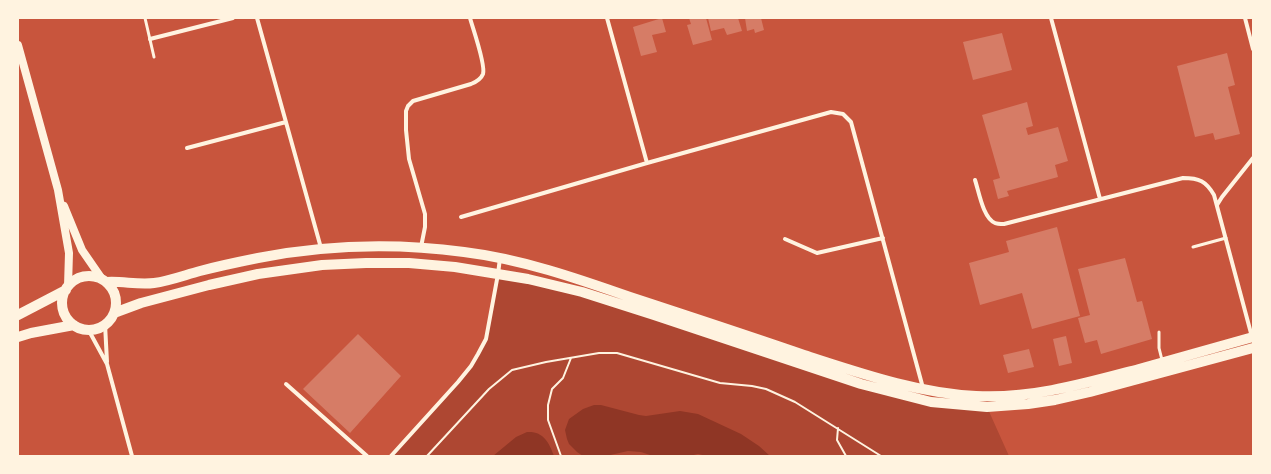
<!DOCTYPE html>
<html>
<head>
<meta charset="utf-8">
<style>
	body { margin:0 }
	#map { position:relative; width:1271px; height:474px; overflow:hidden; background:#c8553d; font-family:"Fira Sans Condensed",sans-serif }
	canvas { display:block }
	.frame { position:absolute; inset:0; border:19px solid #fff3e0; pointer-events:none }
</style>
</head>
<body>
<div id="map">
<canvas width="1271" height="474"></canvas>
<div class="frame"></div>
</div>
<script>
const ctx = document.querySelector('canvas').getContext('2d');
ctx.lineJoin = 'round';
function fillPath(path, color) { ctx.fillStyle = color; ctx.fill(path, 'evenodd'); }
function trace(path, color, width, dash) { ctx.strokeStyle = color; ctx.lineWidth = width; ctx.lineCap = dash ? 'butt' : 'round'; ctx.setLineDash(dash || []); ctx.stroke(path); }
fillPath(new Path2D(`
	M498 274 528 279 894 394 987 407 1009 456H391L471 366 486 339Z`), '#ae4732');
fillPath(new Path2D(`
	M594 405H601L639 415 646 416 680 411 698 414 741 434 759 446 770 456H707L698 454 689 456H653L641 452 628 451 606 456H583L577 452 569 444 567 439 565 430 569 419 583 409Z
	M527 432C543 431 549 442 554 456H493L516 437Z`), '#8f3625');
fillPath(new Path2D(`
	M662 18 666 32 652 35 657 52 641 56 633 27Z
	M689 18H706L712 40 693 45 687 25 691 24Z
	M708 18H738L742 31 727 35 724 28 711 31Z
	M745 18H761L764 30 755 33 754 29 747 31Z
	M1002 33 1012 70 973 80 963 42Z
	M1227 53 1235 85 1228 87 1240 134 1215 140 1213 133 1195 137 1177 66Z
	M1027 102 1033 126 1026 128 1028 135 1058 127 1068 161 1055 165 1058 177 1007 191 1009 196 998 199 993 180 1000 178 982 115Z
	M1057 227 1080 316 1032 329 1022 293 980 305 969 263 1009 252 1006 241Z
	M1125 258 1137 302 1142 301 1152 339 1101 354 1097 340 1085 343 1078 318 1090 315 1078 269Z
	M358 334 401 376 350 433 303 389Z
	M1066 336 1072 363 1059 366 1053 339Z
	M1029 349 1034 367 1008 373 1003 355Z`), '#d67c66');
trace(new Path2D(`
	M838 428 837 440 846 456
	M427 456 489 389 512 370 546 362 599 353H617L720 383 752 386 766 389 795 402 881 456
	M561 456 548 420V405L552 389 563 378 571 358`), '#fff3e0', 2);
trace(new Path2D(`
	M145 18 154 57
	M1193 247 1226 238
	M1159 332V348L1162 360`), '#fff3e0', 3);
trace(new Path2D(`
	M257 18 321 248
	M607 18 647 163
	M1051 18 1100 199
	M1245 18 1253 49
	M150 39 233 18
	M187 148 286 122
	M975 180C979 192 983 218 995 223 997 224 1001 224 1004 224L1183 178C1199 178 1206 181 1214 195L1252 337
	M1217 205 1222 197 1253 158
	M461 217 647 163 831 112 843 114 851 122 923 388
	M785 239 817 253 883 238
	M421 247 425 227V214L409 159 406 130V111L408 106 413 101 471 84C476 82 481 79 483 74 486 65 473 29 470 18
	M105 324 107 362
	M88 329 107 364 132 456
	M286 384 367 456
	M391 456 458 382 471 366 478 354 486 339 498 274 500 258`), '#fff3e0', 4);
trace(new Path2D(`
	M18 45 58 190 69 253 68 286
	M64 206 82 250 102 279`), '#fff3e0', 8);
trace(new Path2D(`
	M62 303a27 27 0 1 1 54 0a27 27 0 1 1-54 0Z
	M107 282C123 281 138 285 154 283 169 281 185 275 200 271 219 266 238 262 258 258 325 245 396 243 464 252 521 259 576 278 630 297 688 316 746 335 804 355 860 373 917 393 976 396 1032 399 1086 383 1139 369 1177 358 1215 348 1253 337
	M114 313 141 303 209 285 258 274 322 265 366 263H409L455 267 528 279 582 292 654 315 861 384 931 402 987 407 1028 404 1055 400 1090 392 1253 348
	M18 315 66 290
	M18 337 31 333 74 325`), '#fff3e0', 10);
</script>
</body>
</html>
